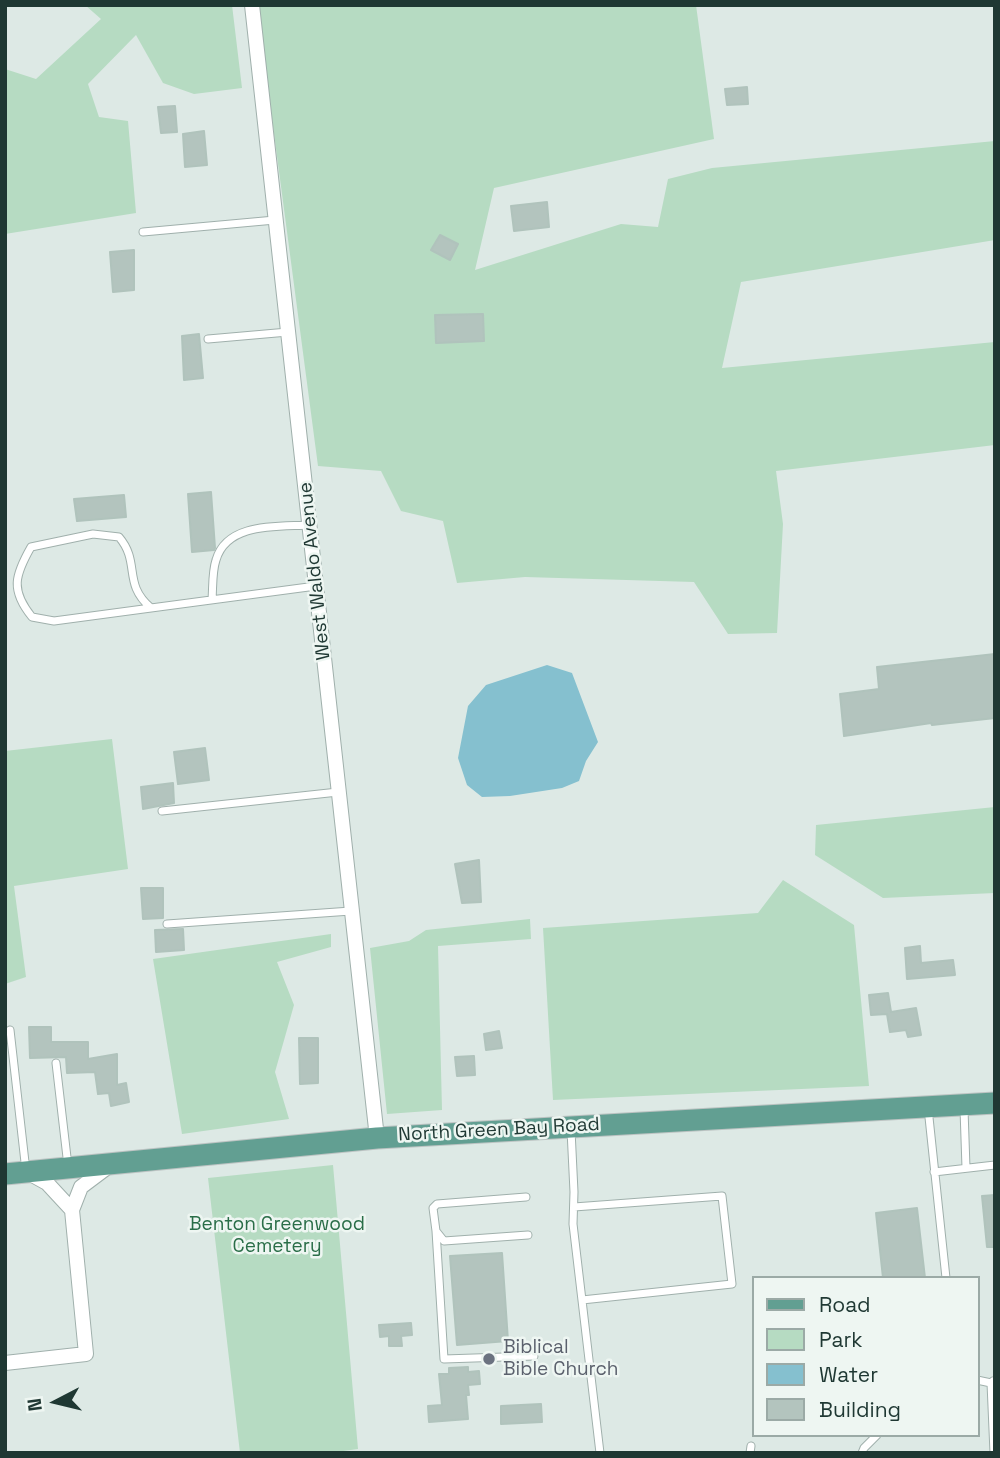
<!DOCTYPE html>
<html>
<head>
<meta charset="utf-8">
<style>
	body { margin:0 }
	#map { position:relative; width:1000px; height:1458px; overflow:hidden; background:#dde9e5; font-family:"Space Grotesk",sans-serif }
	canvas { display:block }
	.frame { position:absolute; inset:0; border:7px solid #1f3833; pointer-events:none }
	.legend { position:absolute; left:752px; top:1276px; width:228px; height:161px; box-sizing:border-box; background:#eef6f2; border:2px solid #9baaa6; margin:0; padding:9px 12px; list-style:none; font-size:21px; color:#1f3833 }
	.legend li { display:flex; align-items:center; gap:14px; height:35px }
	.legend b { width:35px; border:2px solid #9baaa6 }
	.north { position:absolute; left:21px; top:1367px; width:70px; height:70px; -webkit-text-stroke:5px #eef6f2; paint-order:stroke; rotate:263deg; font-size:19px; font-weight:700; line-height:28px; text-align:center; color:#1f3833 }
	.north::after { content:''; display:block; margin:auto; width:24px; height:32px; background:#1f3833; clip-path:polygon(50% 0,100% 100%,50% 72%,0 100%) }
</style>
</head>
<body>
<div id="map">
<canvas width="1000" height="1458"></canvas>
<div class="frame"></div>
<ul class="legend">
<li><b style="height:9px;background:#629f92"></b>Road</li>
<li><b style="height:19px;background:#b6dbc2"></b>Park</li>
<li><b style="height:19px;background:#85c0cf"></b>Water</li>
<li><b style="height:19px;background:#b3c4be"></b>Building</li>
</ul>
<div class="north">N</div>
</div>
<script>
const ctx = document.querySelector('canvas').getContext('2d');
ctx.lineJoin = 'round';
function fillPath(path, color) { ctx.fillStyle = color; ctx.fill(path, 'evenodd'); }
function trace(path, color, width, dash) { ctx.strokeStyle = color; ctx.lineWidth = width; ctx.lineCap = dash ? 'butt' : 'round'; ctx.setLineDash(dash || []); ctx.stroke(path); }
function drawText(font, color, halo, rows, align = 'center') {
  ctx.font = font + ' "Space Grotesk",sans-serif'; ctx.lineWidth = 5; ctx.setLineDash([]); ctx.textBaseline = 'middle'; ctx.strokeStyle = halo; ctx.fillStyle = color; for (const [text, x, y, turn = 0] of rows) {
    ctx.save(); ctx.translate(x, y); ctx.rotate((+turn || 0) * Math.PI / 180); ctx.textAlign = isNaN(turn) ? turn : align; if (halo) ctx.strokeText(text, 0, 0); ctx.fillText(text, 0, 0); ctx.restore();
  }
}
fillPath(new Path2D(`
	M85 5H232L242 88 194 94 163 83 136 35 88 84 99 117 128 121 136 213 5 234V69L36 79 101 19Z
	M257 5H696L714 139 494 188 475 270 621 224 658 227 668 179 712 168 995 141V240L741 282 722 368 995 342V445L776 471 783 524 777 633 728 634 694 582 525 577 457 583 443 521 401 511 381 471 318 466Z
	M112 739 128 869 14 886 26 977 5 984V751Z
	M995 807V893L883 898 815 855 816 825Z
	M783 880 854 925 869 1086 553 1100 543 928 758 913Z
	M530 919 531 939 438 946 442 1110 387 1114 370 948 409 941 426 930Z
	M331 934V947L277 962 294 1005 275 1072 289 1119 182 1134 153 959Z
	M333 1165 358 1449 329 1453H240L208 1178Z`), '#b6dbc2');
fillPath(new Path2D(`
	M547 665 572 673 598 742 586 761 579 781 562 788 510 796 482 797 467 785 458 758 468 706 486 685Z`), '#85c0cf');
const building = new Path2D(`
	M747 87 748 104 727 105 725 89Z
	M175 106 177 132 161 133 158 107Z
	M204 131 207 165 185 167 183 134Z
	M547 202 549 227 514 231 511 206Z
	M440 235 458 244 450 260 431 250Z
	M134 250V290L113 292 110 252Z
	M483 314 484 341 436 343 435 315Z
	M199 334 203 378 184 380 182 336Z
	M211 492 215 548 214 550 192 552 188 494Z
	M124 495 126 517 77 521 74 499Z
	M995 654V718L932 725 931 723 844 736 840 694 879 689 877 667Z
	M205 748 209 780 178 784 174 752Z
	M173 783 174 803 143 809 141 787Z
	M479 860 481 902 462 903 455 864Z
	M141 888H163V918L143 919Z
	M183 929 184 950 156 952 155 930Z
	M920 946 921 963 953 960 955 975 907 979 905 948Z
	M888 993 891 1012 916 1008 921 1035 908 1037 906 1030 890 1032 887 1014 871 1015 869 995Z
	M29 1027H51V1042H88V1059L117 1054V1085L126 1083 129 1102 111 1106 109 1093 98 1094 95 1072 67 1073 66 1057 30 1058Z
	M499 1031 502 1048 486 1050 484 1034Z
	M299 1038H318V1083L300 1084Z
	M474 1056 475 1075 457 1076 455 1057Z
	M995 1195V1247H987L982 1196Z
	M917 1208 925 1278H883L876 1213Z
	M502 1253 508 1341 457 1345 450 1256Z
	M411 1323 412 1335 401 1336 402 1346H389V1336L380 1337 379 1325Z
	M468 1367V1372L479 1371 480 1384 468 1385 469 1395H466L468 1419 429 1422 428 1406 442 1405 439 1374H449V1368Z
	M541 1404 542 1422 501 1424V1406Z`);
fillPath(building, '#b3c4be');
trace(building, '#b0c3bc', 2);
const service = new Path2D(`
	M143 232 275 220
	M208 339 288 332
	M212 599C213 587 212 572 216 560 227 522 278 527 309 525
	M151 608 54 621 32 617C10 590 15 575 31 547L93 534 119 537C141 563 122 583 151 608L316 586
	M162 811 338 792
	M167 924 351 911
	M10 1030 26 1171
	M56 1063 68 1166
	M928 1108 946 1278
	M964 1109 966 1168
	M571 1130 574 1192 573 1224 600 1453
	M934 1172 995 1165
	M526 1197 437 1204 433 1208 436 1231 444 1241 528 1235
	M574 1207 722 1196 732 1284 582 1300
	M436 1231 444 1359 534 1356
	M977 1380 991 1383 993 1381
	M991 1383 994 1453
	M750 1453 751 1446
	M862 1453 864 1448 877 1435`);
const minor = new Path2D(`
	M252 5 377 1138
	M27 1172 47 1183 72 1210
	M5 1363 86 1354 72 1210 81 1187 109 1166`);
const primary = new Path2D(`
	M5 1174 377 1138 995 1103`);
trace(service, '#a0b0ac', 9);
trace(minor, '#a0b0ac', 16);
trace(primary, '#bcc3c2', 23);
trace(service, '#fff', 7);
trace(minor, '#fff', 14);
trace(primary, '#629f92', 21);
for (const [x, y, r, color] of [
	[489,1359,7,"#6b7280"]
]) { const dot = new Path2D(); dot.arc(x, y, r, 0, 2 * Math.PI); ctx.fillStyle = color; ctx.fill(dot); trace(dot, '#eef6f2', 2.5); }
drawText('19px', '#1f3833', '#eef6f2', [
	["West Waldo Avenue",315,571,-96],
	["North Green Bay Road",499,1130,-3]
]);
drawText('19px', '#2a6e48', '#eef6f2', [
	["Benton Greenwood",277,1225],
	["Cemetery",277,1247]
]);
drawText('19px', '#5b616d', '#eef6f2', [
	["Biblical",503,1348],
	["Bible Church",503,1370]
], 'left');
</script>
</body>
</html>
